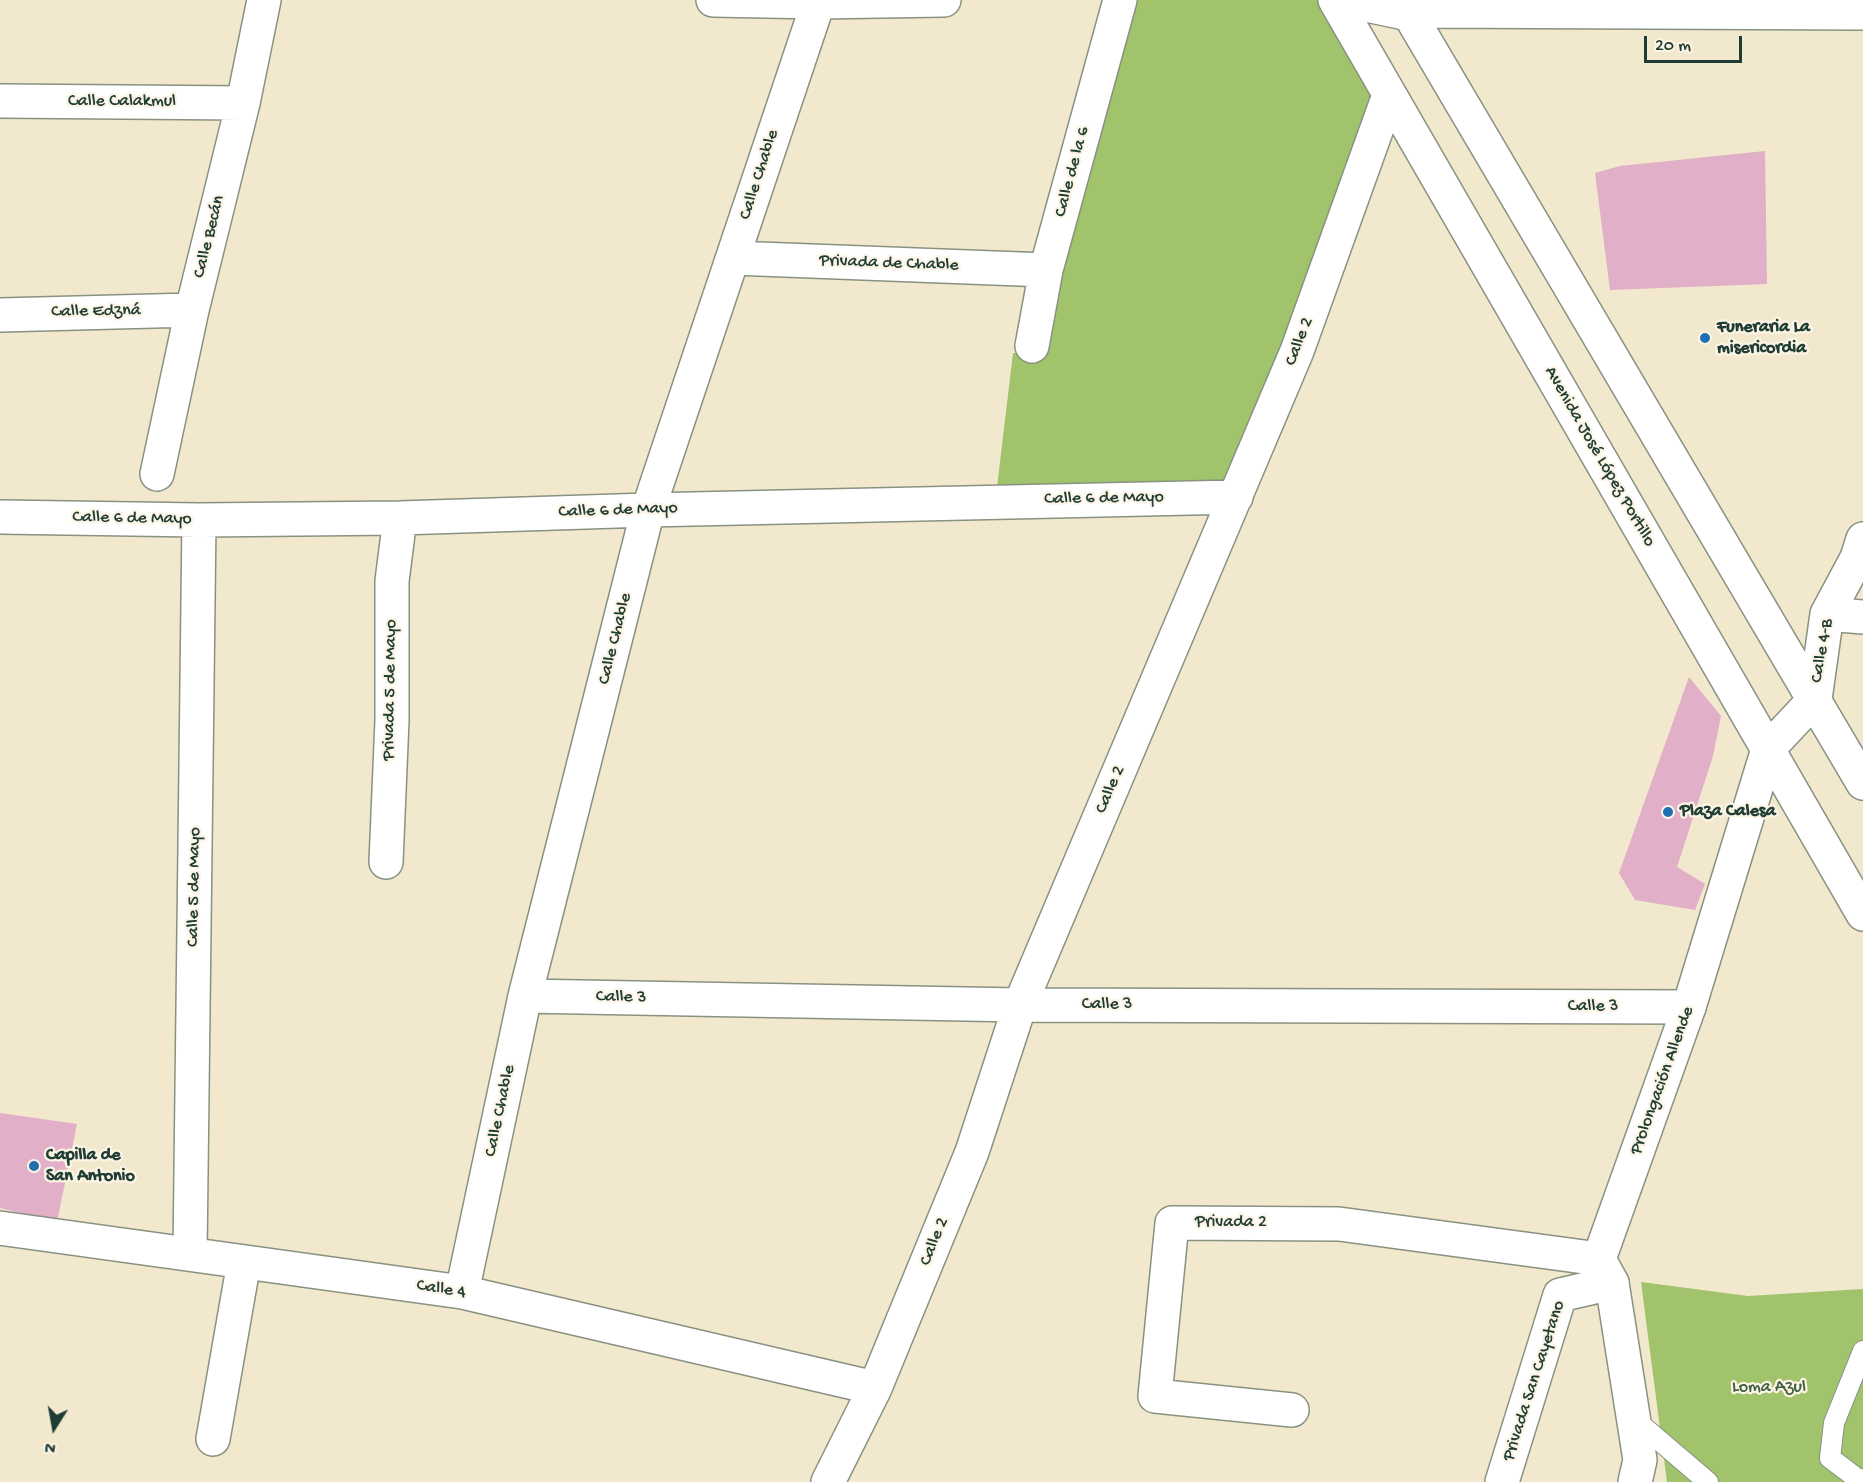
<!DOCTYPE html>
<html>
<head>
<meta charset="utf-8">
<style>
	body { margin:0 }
	#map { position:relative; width:1863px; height:1482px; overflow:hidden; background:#f2e8cd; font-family:"Gochi Hand",sans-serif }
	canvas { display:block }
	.north { position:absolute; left:24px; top:1398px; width:60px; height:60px; -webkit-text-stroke:4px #fcf5e5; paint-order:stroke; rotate:191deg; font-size:16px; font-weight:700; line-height:24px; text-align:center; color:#1f3d34 }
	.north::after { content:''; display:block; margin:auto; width:21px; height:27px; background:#1f3d34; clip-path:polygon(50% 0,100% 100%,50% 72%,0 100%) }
	.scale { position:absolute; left:1644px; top:36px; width:98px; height:27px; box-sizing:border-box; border:3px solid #1f3d34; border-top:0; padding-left:8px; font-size:18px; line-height:21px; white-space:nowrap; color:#1f3d34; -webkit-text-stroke:4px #fcf5e5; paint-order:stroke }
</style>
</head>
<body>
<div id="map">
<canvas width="1863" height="1482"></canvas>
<div class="north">N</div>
<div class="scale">20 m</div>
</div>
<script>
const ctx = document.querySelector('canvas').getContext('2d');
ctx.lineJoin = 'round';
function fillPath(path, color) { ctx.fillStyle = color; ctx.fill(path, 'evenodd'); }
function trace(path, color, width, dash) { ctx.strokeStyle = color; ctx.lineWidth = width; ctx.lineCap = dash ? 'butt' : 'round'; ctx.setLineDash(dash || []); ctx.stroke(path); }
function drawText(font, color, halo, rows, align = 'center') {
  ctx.font = font + ' "Gochi Hand",sans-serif'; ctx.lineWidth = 4.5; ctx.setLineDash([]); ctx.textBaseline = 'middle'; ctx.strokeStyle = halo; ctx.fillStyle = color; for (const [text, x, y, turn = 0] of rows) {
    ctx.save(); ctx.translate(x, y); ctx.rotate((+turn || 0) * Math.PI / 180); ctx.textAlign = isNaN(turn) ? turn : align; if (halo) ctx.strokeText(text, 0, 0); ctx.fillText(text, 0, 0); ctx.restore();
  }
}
fillPath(new Path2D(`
	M1122 0H1333L1389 95 1228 489 997 487 1013 353H1026Z
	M1641 1282 1748 1296 1863 1289V1482H1667Z`), '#a0c36c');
fillPath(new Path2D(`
	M1765 151 1767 284 1610 290 1595 173 1620 166Z
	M1689 677 1721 716 1713 756 1677 867 1705 884 1695 910 1635 900 1619 873Z
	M0 1113 77 1124 57 1222 0 1208Z`), '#e1afc8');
const lane = new Path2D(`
	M1863 1351 1834 1423 1830 1458 1859 1480 1863 1479
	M1633 1418 1708 1482`);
const street = new Path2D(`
	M1343 0 1409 14 1426 11 1863 13
	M0 101 243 103
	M733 258 1046 270
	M0 315 192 310
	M1032 346 1046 270 1120 0
	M157 474 192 310 243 103 264 0
	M0 517 199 520 400 518 648 510 1236 497
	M1827 614 1863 617
	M1815 699 1827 614 1857 558 1863 539
	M386 862 392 720V581L400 518
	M525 996 1020 1005 1689 1007
	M0 1228 462 1292 875 1388
	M190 1254 199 520
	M462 1292 525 996 648 510 819 0
	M1292 1410 1155 1396 1172 1223 1339 1224 1599 1259
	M213 1439 244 1262
	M828 1482 875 1388 972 1152 1020 1005 1297 351 1389 95
	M1502 1482 1560 1295 1612 1283`);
const secondary = new Path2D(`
	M713 0 818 2 944 0
	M1335 0 1863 914
	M1401 0 1863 783
	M1635 1482 1640 1460 1612 1283 1599 1259 1689 1007 1768 749 1815 699`);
trace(lane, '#889280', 22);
trace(street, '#889280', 36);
trace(secondary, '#889280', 36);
trace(lane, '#fff', 20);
trace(street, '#fff', 33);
trace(secondary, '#fff', 33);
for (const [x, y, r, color] of [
	[1705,338,6,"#1f6fb2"],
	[1668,812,6,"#1f6fb2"],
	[34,1166,6,"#1f6fb2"]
]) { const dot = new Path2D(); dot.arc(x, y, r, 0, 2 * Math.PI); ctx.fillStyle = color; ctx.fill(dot); trace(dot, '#fcf5e5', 2); }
drawText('18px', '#1f3d34', '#fcf5e5', [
	["Calle Calakmul",122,102],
	["Calle de la 6",1073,172,-75],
	["Calle Chable",760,175,-72],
	["Calle Becán",210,237,-76],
	["Privada de Chable",889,264,2],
	["Calle Edzná",96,312,-1],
	["Calle 2",1300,342,-69],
	["Avenida José López Portillo",1599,457,60],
	["Calle 6 de Mayo",1104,499,-1],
	["Calle 6 de Mayo",618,511,-2],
	["Calle 6 de Mayo",132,519,1],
	["Calle Chable",616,639,-76],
	["Calle 4-B",1823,651,-80],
	["Privada 5 de Mayo",391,690,-89],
	["Calle 2",1111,790,-67],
	["Calle 5 de Mayo",195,887,-89],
	["Calle 3",621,998,1],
	["Calle 3",1107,1005],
	["Calle 3",1593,1007],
	["Prolongación Allende",1663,1081,-70],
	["Calle Chable",501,1111,-78],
	["Privada 2",1231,1223],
	["Calle 2",935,1242,-68],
	["Calle 4",441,1290,9],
	["Privada San Cayetano",1535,1381,-72]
]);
drawText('bold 18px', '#1f3d34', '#fcf5e5', [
	["Funeraria La",1717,328],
	["misericordia",1717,349],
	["Plaza Calesa",1680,812],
	["Capilla de",46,1156],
	["San Antonio",46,1177]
], 'left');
drawText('18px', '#3f5e42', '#fcf5e5', [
	["Loma Azul",1769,1388]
]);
</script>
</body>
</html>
